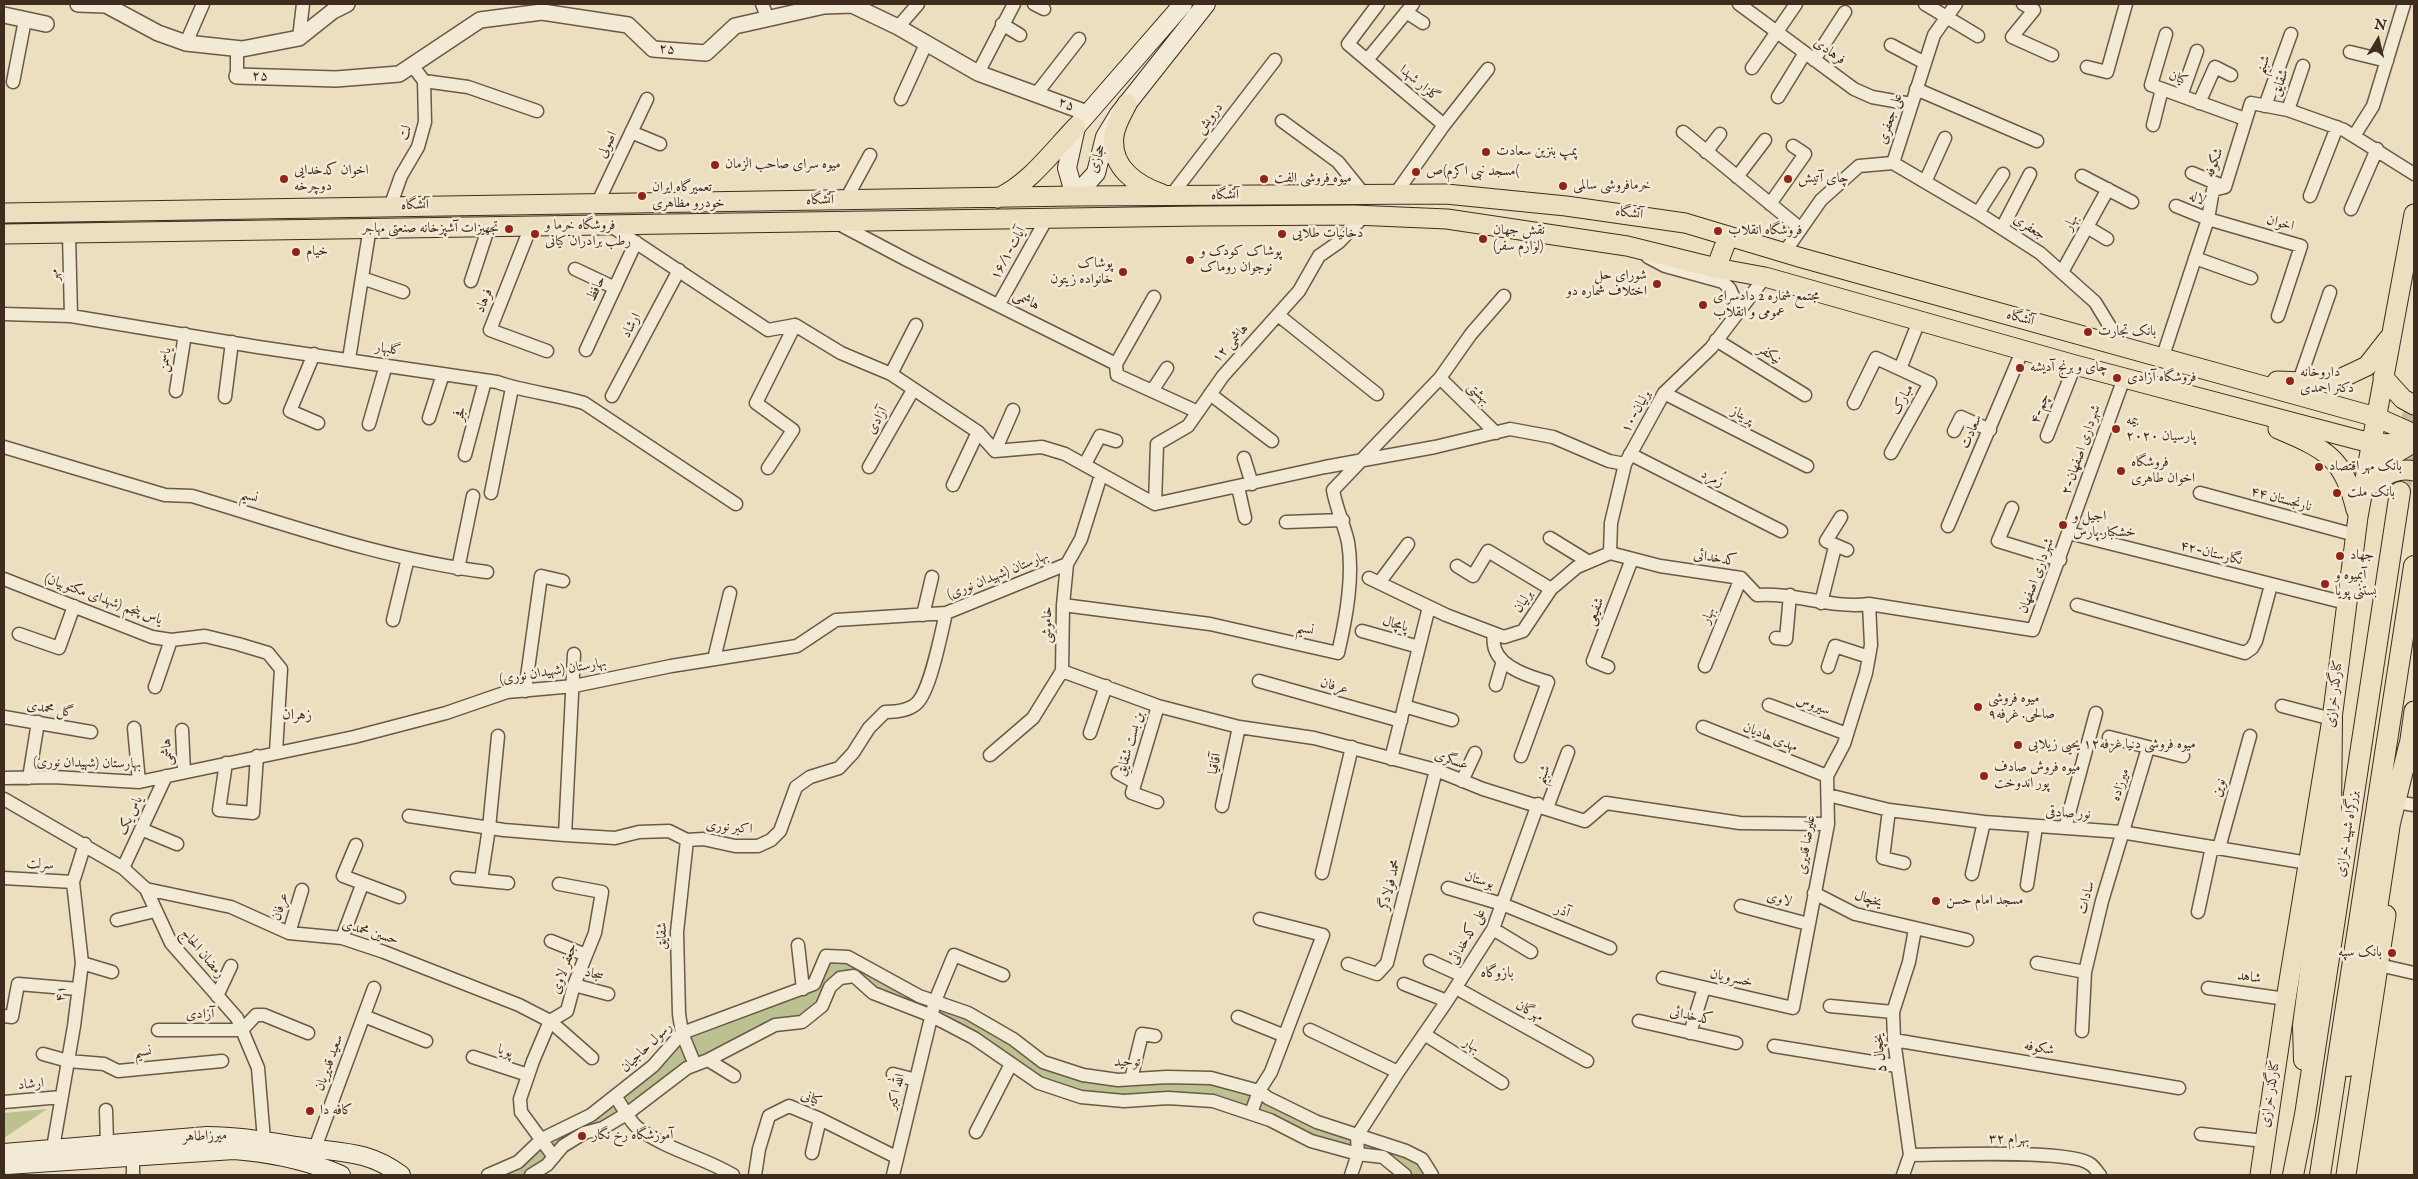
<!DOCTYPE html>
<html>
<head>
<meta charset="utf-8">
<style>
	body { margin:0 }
	#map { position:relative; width:2418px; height:1179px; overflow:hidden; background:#ecdfc0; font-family:"IM FELL English",serif }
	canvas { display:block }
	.frame { position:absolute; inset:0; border:5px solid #402b1f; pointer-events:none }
	.north { position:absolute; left:2353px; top:15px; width:50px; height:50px; -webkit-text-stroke:4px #f3ead6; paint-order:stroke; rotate:9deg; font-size:14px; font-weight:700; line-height:20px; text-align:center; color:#402b1f }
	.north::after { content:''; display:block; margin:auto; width:18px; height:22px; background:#402b1f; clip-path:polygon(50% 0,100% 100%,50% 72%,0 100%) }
</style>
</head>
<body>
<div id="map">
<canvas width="2418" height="1179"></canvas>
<div class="frame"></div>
<div class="north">N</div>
</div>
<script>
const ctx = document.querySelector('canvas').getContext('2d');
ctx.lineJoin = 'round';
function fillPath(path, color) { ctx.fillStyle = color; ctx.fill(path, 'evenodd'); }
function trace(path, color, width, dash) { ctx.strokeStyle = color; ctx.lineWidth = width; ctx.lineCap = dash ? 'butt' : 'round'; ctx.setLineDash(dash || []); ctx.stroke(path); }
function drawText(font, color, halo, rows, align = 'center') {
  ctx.font = font + ' "IM FELL English",Amiri,serif'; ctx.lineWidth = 5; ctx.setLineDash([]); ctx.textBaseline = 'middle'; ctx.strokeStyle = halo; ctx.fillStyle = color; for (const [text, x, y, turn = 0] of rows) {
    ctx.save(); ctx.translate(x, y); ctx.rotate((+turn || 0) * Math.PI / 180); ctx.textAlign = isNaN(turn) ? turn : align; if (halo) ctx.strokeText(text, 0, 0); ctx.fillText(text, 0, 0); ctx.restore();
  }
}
fillPath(new Path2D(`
	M830 959 846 961 961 1012 1076 1074 1209 1081 1256 1092 1419 1160 1429 1175H1407L1357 1152 1215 1099 1080 1094 1039 1081 874 991 855 975 834 979 821 1006 801 1020 705 1059 529 1175H495L576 1125 682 1036 802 992Z
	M47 1109 4 1138V1113Z`), '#bbc190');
trace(new Path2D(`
	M2400 492 2414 405`), '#cabba0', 20, [20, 10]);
const minor = new Path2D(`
	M762 4 768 19
	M1034 4 1044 9
	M1378 4 1348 44 1444 125 1396 193
	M1739 4 1854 89 1872 97 1911 104
	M1925 4 1978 36
	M2023 4 2034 10 2012 37 2052 55
	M1406 12 1423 23
	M1002 24 1020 35
	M898 27 918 4
	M2166 34 2151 85 2245 119
	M299 38 303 4
	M186 43 203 4
	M1891 45 1925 63
	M2350 52 2387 61
	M1367 60 1413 4
	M1814 60 1845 12
	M2087 67 2107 72 2126 4
	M1752 68 1796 4
	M978 73 1014 4
	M237 76V49
	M424 81 468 87 537 111
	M13 82 25 20
	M1916 89 2037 141
	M1037 93 1079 39
	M2181 96 2197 51
	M1778 97 1805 53
	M901 99 926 44
	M2199 103 2215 67 2231 75
	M2265 106 2291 34
	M2288 110 2303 66
	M1282 121 1338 162 1363 193
	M1444 125 1488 69
	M2153 125 2162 89
	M631 132 660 144
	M1683 132 1801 229
	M2354 136 2373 106 2404 4
	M1706 152 1720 134
	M1893 163 1978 213 2040 253 2095 302 2123 348
	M2192 173 2225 187
	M2082 176 2132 202
	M1737 177 1765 140
	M1925 182 1945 138
	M2310 196 2337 127
	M1170 197 1275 60
	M845 201 870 155
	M597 204 647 99
	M1770 204 1805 154 1793 146
	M2176 206 2208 219 2301 246 2278 316
	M390 207 401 176 418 147 425 122 424 81 412 65
	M2351 209 2377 149
	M1978 213 2003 174
	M837 223 909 261 1116 364 1117 375 1198 412
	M531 226 490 330 547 351
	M611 226 768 330 795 325 841 353 891 374 978 432 995 451 1042 447 1065 454 1155 504 1325 467 1435 447 1510 429 1553 437 1609 461 1625 464
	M2087 227 2107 239
	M2002 228 2030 174
	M69 234 71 316
	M1784 253 1821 200 1859 166 1893 163 1934 35 1956 4
	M1648 257 1665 266 1723 282 1730 289 1739 310
	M2195 258 2251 278
	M575 269 615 288
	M2062 272 2108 189
	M362 278 403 292
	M471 281 489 226
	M999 304 1047 218
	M4 314 71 316 258 347 497 382C525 392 555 394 584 403L736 504
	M1278 315 1377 394
	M1716 340 1805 395
	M586 350 636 242
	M314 354 290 411 318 423
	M349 359 370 227
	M2162 359 2208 219 2213 190 2225 187 2251 103 2288 110 2344 130 2414 174
	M1116 364 1154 297
	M891 374 916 325
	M1440 378 1496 433
	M2298 384 2330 292
	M176 391 185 334
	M1152 391 1167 368
	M1664 393 1807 466
	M1210 394 1272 441
	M612 396 679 270
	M225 397 232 342
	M1854 403 1876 358 1900 369
	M429 418 443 374
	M369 424 386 365
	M1954 431 1961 417 1990 430
	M2047 436 2075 365
	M4 447 165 495 192 496C289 525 386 560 487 572
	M995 451 1013 410
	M1891 453 1930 383 1900 369 1919 321
	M1630 454 1781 531
	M465 455 485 381
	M1244 458 1252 484
	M1085 464 1100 436 1116 441
	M869 467 913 390
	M768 468 793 430 756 403 795 325
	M953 485 978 432
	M1238 487 1245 518
	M491 493 512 388
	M2200 493 2355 535
	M1155 504 1157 444 1188 426 1223 376 1299 291 1319 256 1339 242 1364 216
	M2012 508 1998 541 2060 560
	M1841 517 1826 541 1847 550
	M1286 522 1343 520
	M1948 526 2023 349
	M2069 533 2346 603
	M1550 538 1589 562
	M1610 553 1660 566 1741 578 1757 595C1795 592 1830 609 1869 604L2033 630 2124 378
	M1610 553 1611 523 1625 464 1664 393 1711 348 1765 277
	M1457 566 1473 576 1488 551 1551 589
	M458 569 473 496
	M1369 578 1446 615 1504 637 1523 631 1551 589 1577 567 1610 553
	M4 579 152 637 171 640 205 636 238 644 268 653 281 669 276 752
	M1379 583 1408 544
	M1821 603 1835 547
	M1063 605 1210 624 1338 653C1346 619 1354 577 1348 542 1344 524 1336 508 1333 490L1440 378 1471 334 1504 296
	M2077 605 2245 653 2252 648 2256 641 2271 585
	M923 615 932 577
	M393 620 408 558
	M1362 631 1419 647
	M1493 633C1494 638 1493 644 1495 649 1501 668 1531 677 1548 682L1521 756
	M19 634 59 648 74 606
	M1776 638 1786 639 1790 595
	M714 659 730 593
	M1705 666 1741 578
	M1608 667 1593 661 1632 559
	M1828 667 1835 646 1869 657
	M1062 671 1158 706 1239 727 1314 738 1436 770 1483 789 1585 821 1606 803 1740 823 1828 824
	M1259 681 1401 721
	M1496 685 1503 661
	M155 687 171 640
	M525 691 541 576 563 581
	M1769 705 1847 734
	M1404 706 1452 720
	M2282 706 2332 719
	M4 717 91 732
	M1703 727 1827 776
	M134 728 139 782
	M182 730 184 772
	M1090 733 1106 686
	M2109 737 2183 756
	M990 755 1033 718 1062 671 1063 605 1067 564 1081 539 1101 475
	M1391 759 1429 607
	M226 763 219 810 253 813 257 756
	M1118 773 1134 782
	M4 778 53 777 139 782 354 737 446 713 507 692 574 686 671 666 797 646 836 620 946 613 1067 564
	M29 778 38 722
	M1462 781 1475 753
	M1828 795 1889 810 1984 822 2121 832 2308 863
	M4 799 123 868 146 889 171 943 237 1018 258 1068 264 1140
	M1157 802 1132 793 1158 706
	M2402 803 2414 805
	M1222 806 1239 727
	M1547 808 1568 752
	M1889 810 1883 858 1904 863
	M409 816 504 830 565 835 615 838 639 832 669 831 687 840 703 839 735 846H758L771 840 780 831 796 787 810 777 839 768 853 753 869 728 885 712C896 712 910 711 918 702 931 687 941 634 946 613
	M2065 828 2096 713
	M141 829 177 844
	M565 835 574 654
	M687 840 677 932 679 1014 682 1033 695 1065
	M356 845 343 876 399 897
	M2219 848 2250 736
	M123 868 166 776
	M1322 873 1352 747
	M1972 874 1984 822
	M4 878 73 882
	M457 878 508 883
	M481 880 489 828 498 736
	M2027 885 2036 827
	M1448 888 1502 904 1610 948
	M146 889 231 907 289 933 342 938 384 952 519 1005 550 1021 592 1058
	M1814 893 1855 914 1967 940
	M1741 906 1808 924
	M2198 912 2212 847
	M117 920 155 911
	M1493 929 1531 952
	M289 933 302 890
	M342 938 362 885
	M551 941 586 955
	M798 945 803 989
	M1430 961 1463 976
	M82 963 112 972
	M2037 963 2085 972
	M1348 964 1377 974 1387 963 1436 770
	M2379 965 2414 973
	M1663 978 1793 1008 1828 824 1827 776 1844 744 1866 673 1871 645 1869 604
	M1404 984 1447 1001
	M574 985 608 994
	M1456 988 1587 1061
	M2208 988 2286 999
	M217 996 231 966
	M1830 1006 1893 1012
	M4 1016 12 1017 18 984 78 989
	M364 1016 426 1041
	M1238 1017 1285 1036
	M1639 1021 1736 1043
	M158 1030H242L256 1015H264L308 1033
	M1310 1030 1398 1072
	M2082 1031 2085 972 2102 901 2148 748
	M1690 1033 1704 988
	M1424 1034 1502 1083
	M1894 1040 2179 1088
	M1774 1046 1897 1066
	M43 1054 68 1061 104 1064 118 1071 222 1061
	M473 1057 528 1075
	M708 1060 734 1076
	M893 1074 916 1080
	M1131 1079 1142 1034 1155 1036
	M615 1096C622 1105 629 1121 638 1128 667 1150 703 1157 733 1175
	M4 1102 61 1097
	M106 1110 107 1144
	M1251 1113 1259 1091 1271 1072 1323 935 1260 919
	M976 1132 1011 1064
	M2201 1134 2264 1141
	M53 1148 74 1026 82 963 73 882 85 844
	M315 1148 374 988
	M812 1153 820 1119
	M1910 1155C1941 1155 2071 1149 2090 1164 2094 1166 2097 1172 2100 1175
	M554 1157 521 1112 520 1099 533 1061 550 1021 567 1011 574 985 595 933 602 892 559 884
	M133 1175V1156
	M488 1175 518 1162 542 1139 591 1115 653 1066 682 1033 814 984 826 956 848 957 919 996 968 1013 1013 1039 1043 1062 1083 1075 1118 1080 1167 1077 1211 1078 1259 1091 1268 1098 1317 1122 1406 1151 1422 1159 1432 1175
	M531 1175 547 1165 563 1146 584 1133 603 1128 628 1113 687 1068 708 1060 775 1025 802 1022 822 1006 830 987 840 978 854 976 873 993 932 1016 974 1038 1039 1083 1081 1097 1124 1101 1168 1098 1213 1101 1270 1120 1311 1141 1358 1154 1383 1157 1405 1175
	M755 1175 759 1149 769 1116 789 1106 820 1119 896 1157
	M893 1175 935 1001 954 955 1003 975
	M1351 1175 1358 1154 1357 1136 1398 1072 1447 1001 1493 929 1538 804
	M1903 1175 1910 1155 1894 1040 1893 1012 1909 962 1915 929`);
const tertiary = new Path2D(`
	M78 4 106 5 158 33 186 43 242 49 299 38 333 11 347 4
	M4 15 46 24
	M237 76 336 79 399 74 480 20 542 12 628 25 653 49 706 53 735 26 824 6 852 5 898 27 978 73 1087 113`);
const secondary = new Path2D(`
	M1075 196 1096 173 1105 137 1119 114 1206 4
	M1075 196 1067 168 1076 127 1183 4
	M4 1153 207 1136C240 1136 270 1142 303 1147 340 1153 368 1150 401 1175
	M7 1165 234 1150C271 1153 307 1160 341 1175`);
const primary = new Path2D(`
	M1127 104C1122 114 1115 125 1114 136 1110 167 1136 185 1162 194
	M998 198C1030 183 1052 152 1076 127
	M4 213 1075 196 1446 194 1566 206 1685 223 1802 258 2376 417 2414 434
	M4 234 1200 216 1354 215 1447 219 1627 246 1716 268 1765 277 2075 365 2359 440C2377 445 2396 445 2414 440
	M1716 268 1728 237
	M2383 377 2403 399 2414 405
	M2277 381 2331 383 2367 366 2389 338
	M2278 429C2325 449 2344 457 2356 510
	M2372 484C2385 475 2398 467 2414 471
	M2366 486 2386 459 2411 444
	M2407 761 2414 711
	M2260 1175 2286 999 2332 719 2358 517 2414 214
	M2346 1175 2386 915`);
const trunk = new Path2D(`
	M2412 236 2414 225
	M2304 1060 2303 1025 2331 813 2332 719
	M2348 1066 2358 1035 2390 823 2409 746
	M2293 1175 2305 1115 2400 492
	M2320 1175 2414 566`);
trace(minor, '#6b5847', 15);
trace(tertiary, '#6b5847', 18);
trace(secondary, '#402b1f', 20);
trace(primary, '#402b1f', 21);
trace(trunk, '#402b1f', 22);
trace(minor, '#f3ead6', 12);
trace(tertiary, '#f3ead6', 15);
trace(secondary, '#f3ead6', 18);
trace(primary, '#ecdfc0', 19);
trace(trunk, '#ecdfc0', 20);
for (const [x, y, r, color] of [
	[1486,152,5,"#8f2418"],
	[715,165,5,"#8f2418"],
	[1416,172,5,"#8f2418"],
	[284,179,5,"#8f2418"],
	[1264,179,5,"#8f2418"],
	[1788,179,5,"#8f2418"],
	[1563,186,5,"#8f2418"],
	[642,196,5,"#8f2418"],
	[509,229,5,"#8f2418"],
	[1718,231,5,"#8f2418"],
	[535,234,5,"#8f2418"],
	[1282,234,5,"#8f2418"],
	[1483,239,5,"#8f2418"],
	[296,252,5,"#8f2418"],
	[1190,260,5,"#8f2418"],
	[1123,272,5,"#8f2418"],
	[1657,284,5,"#8f2418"],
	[1703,305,5,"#8f2418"],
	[2088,332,5,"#8f2418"],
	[2020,368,5,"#8f2418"],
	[2117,378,5,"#8f2418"],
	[2290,381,5,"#8f2418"],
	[2116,429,5,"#8f2418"],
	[2319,467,5,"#8f2418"],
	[2121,471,5,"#8f2418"],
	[2337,493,5,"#8f2418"],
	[2063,525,5,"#8f2418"],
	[2340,556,5,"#8f2418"],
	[2325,584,5,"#8f2418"],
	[1978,707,5,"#8f2418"],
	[2018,745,5,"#8f2418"],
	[1984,776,5,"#8f2418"],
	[1936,901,5,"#8f2418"],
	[2392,953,5,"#8f2418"],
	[310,1111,5,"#8f2418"],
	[582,1136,5,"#8f2418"]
]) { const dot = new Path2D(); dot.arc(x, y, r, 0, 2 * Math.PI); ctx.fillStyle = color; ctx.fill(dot); trace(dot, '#f3ead6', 2); }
drawText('14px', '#402b1f', '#f3ead6', [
	["۲۵",667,50,6],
	["فرهادی",1829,52,36],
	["شبنم",2264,65,-70],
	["۲۵",260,77,2],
	["کیان",2178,79,20],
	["شقایق",2281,83,-71],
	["گلزار شهدا",1419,84,40],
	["۲۵",1066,105,21],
	["درویش",1210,119,-52],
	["علی جعفری",1891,119,-72],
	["لت",406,133,-72],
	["اصولی",608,145,-64],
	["حجازی",1098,159,-72],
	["شکوفه",2215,163,-70],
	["آتشگاه",1225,196,-1],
	["لاله",2197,199,22],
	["آتشگاه",820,201,-1],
	["آتشگاه",415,206,-1],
	["آتشگاه",1629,214,8],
	["بهار",2072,223,-61],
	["اخوان",2280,224,16],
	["جعفری",2029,228,33],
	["۱۶/۱-آیات",1009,254,-61],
	["مهر",55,275,-92],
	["حافظ",597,289,-65],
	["فرهاد",485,301,-68],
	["هاشمی",1026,301,27],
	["آتشگاه",2020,319,16],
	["ارشاد",632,326,-62],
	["۱۲ هاشمی",1231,344,-48],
	["گلبهار",388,350,9],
	["نیکفر",1769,355,32],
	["یاسمن",166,360,-81],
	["بهشتی",1478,394,44],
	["مبارک",1903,400,-61],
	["۴-چم",2041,409,-69],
	["۱۰-برلیان",1637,412,-61],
	["فجر",461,414,-75],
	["پریناز",1742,416,27],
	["آزادی",878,421,-60],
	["سعادت",1972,432,-67],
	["۲-شهرداری اصفهان",2082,450,-71],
	["زُمرد",1712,479,27],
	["نسیم",249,497,17],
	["۴۴ نارنجستان",2281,500,15],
	["۴۲-نگارستان",2211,554,14],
	["کدخدائی",1715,559,9],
	["بهارستان (شهیدان نوری)",998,576,-22],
	["شهرداری اصفهان",2037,576,-70],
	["یاس پنجم (شهدای مکتوبیان)",103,600,20],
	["برلیان",1524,602,-56],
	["شفیعی",1596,612,-70],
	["بهار",1709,616,-67],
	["خاموشی",1048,625,-89],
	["پامچال",1395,625,16],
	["نسیم",1305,630,13],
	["بهارستان (شهیدان نوری)",553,672,-9],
	["عرفان",1334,687,16],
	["کنارگذر خرازی",2335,694,-83],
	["سیروس",1813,706,21],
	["گل محمدی",50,710,10],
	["مهدی هادیان",1770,738,22],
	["بن بست شقایق",1131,744,-73],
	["هاشمی",168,752,-93],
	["عسگری",1451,761,20],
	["بهارستان (شهیدان نوری)",87,764,1],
	["آقاقیا",1216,764,-78],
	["شبنم",1544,775,-69],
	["میرزاده",2121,785,-72],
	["نوین",2220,788,-74],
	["نور صادقی",2068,814,3],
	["یاس یک",131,816,-65],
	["اکبر نوری",729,828,6],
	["بزرگراه شهید خرازی",2348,834,-81],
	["علیرضا قدیری",1807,845,-81],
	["سرلت",40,865,4],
	["بوستان",1479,881,17],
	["محمد فولادگر",1391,885,-76],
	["سادات",2087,898,-75],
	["لاوی",1779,900,15],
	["یخچال",1868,900,18],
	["عرفان",281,907,-73],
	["آذر",1562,912,22],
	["حسین محمدی",370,933,17],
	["شقایق",663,936,-89],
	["علی کدخدائی",1468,937,-61],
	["رمضان الحاج",202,954,50],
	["جعفر لاوی",565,969,-70],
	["سجاد",594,975,13],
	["شاهد",2249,978,8],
	["خسرویان",1731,979,12],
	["۴۱",62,994,-83],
	["مهرگان",1529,1012,29],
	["آزادی",200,1015],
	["کدخدائی",1691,1017,12],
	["بهار",1471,1046,32],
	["رسول حاجیان",647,1048,-44],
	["شکوفه",2039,1049,10],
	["پویا",505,1052,17],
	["نسیم",143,1053,-5],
	["یخچال ۵",1881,1053,-96],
	["سعید قدیریان",330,1063,-70],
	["توحید",1127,1063,-1],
	["ارشاد",31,1085,-5],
	["الله اکبر",897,1092,-75],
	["کنارگذر خرازی",2271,1094,-81],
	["کیانی",811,1099,22],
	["میرزاطاهر",205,1137,-2],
	["بهرام ۳۲",2009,1140,1]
]);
drawText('14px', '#402b1f', '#f3ead6', [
	["پمپ بنزین سعادت",1496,152],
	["میوه سرای صاحب الزمان",725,165],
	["اخوان کدخدایی",294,171],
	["دوچرخه",294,187],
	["مسجد نبی اکرم)ص(",1426,172],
	["میوه فروشی الفت",1274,179],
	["چای آتیش",1798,179],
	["خرمافروشی سالمی",1573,186],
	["تعمیرگاه ایران",652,188],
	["خودرو مظاهری",652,204],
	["فروشگاه خرما و",545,226],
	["رطب برادران کیانی",545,242],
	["تجهیزات آشپزخانه صنعتی مهاجر",499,229,"right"],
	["نقش جهان",1493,231],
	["(لوازم سفر)",1493,247],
	["فروشگاه انقلاب",1728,231],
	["دخانیات طلایی",1292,234],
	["خیام",306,252],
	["پوشاک کودک و",1200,252],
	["نوجوان روماک",1200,268],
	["پوشاک",1113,264,"right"],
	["خانواده زیتون",1113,280,"right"],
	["شورای حل",1647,276,"right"],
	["اختلاف شماره دو",1647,292,"right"],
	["مجتمع شماره 2 دادسرای",1713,297],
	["عمومی و انقلاب",1713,313],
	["بانک تجارت",2098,332],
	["چای و برنج آدیشه",2030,368],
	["داروخانه",2300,373],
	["دکتر احمدی",2300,389],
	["فروشگاه آزادی",2127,378],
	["بیمه",2126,421],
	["پارسیان ۲۰۲۰",2126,437],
	["فروشگاه",2131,463],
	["اخوان طاهری",2131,479],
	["بانک مهر اقتصاد",2329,467],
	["بانک ملت",2347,493],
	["اجیل و",2073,517],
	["خشکبار پارس",2073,533],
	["جهاد",2350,556],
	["آبمیوه و",2335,576],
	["بستنی پویا",2335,592],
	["میوه فروشی",1988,699],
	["صالحی. غرفه۹",1988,715],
	["میوه فروشی دنیا غرفه۱۲ یحیی زیلابی",2028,745],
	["میوه فروش صادف",1994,768],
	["پور اندوخت",1994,784],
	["مسجد امام حسن",1946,901],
	["بانک سپه",2382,953,"right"],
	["کافه دا",320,1111],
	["آموزشگاه رخ نگار",592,1136]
], 'left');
drawText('15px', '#402b1f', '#f3ead6', [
	["زهران",297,716],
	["بازوگاه",1497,974]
]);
</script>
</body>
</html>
